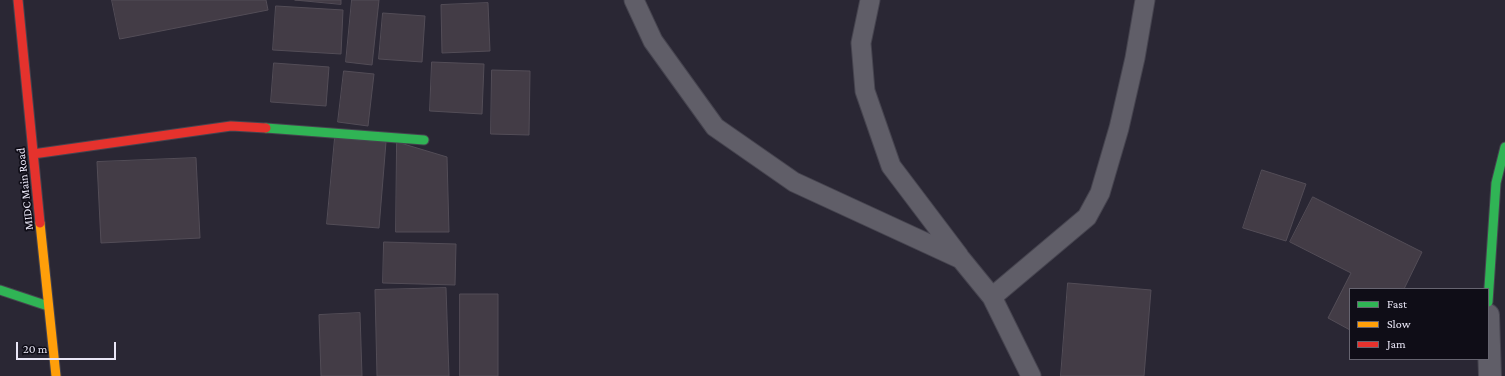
<!DOCTYPE html>
<html>
<head>
<meta charset="utf-8">
<style>
	body { margin:0 }
	#map { position:relative; width:1505px; height:376px; overflow:hidden; background:#2a2734; font-family:"Crimson Pro",serif }
	canvas { display:block }
	.legend { position:absolute; left:1349px; top:288px; width:140px; height:72px; box-sizing:border-box; background:#0f0d17; border:1px solid #666470; margin:0; padding:5px 7px; list-style:none; font-size:12px; color:#e9e6f6 }
	.legend li { display:flex; align-items:center; gap:8px; height:20px }
	.legend b { width:20px; border:1px solid #666470 }
	.scale { position:absolute; left:16px; top:342px; width:100px; height:18px; box-sizing:border-box; border:2px solid #e9e6f6; border-top:0; padding-left:5px; font-size:12px; line-height:14px; white-space:nowrap; color:#e9e6f6; -webkit-text-stroke:3px #0f0d17; paint-order:stroke }
</style>
</head>
<body>
<div id="map">
<canvas width="1505" height="376"></canvas>
<ul class="legend">
<li><b style="height:5px;background:#30b455"></b>Fast</li>
<li><b style="height:5px;background:#ff9f0a"></b>Slow</li>
<li><b style="height:5px;background:#e5322d"></b>Jam</li>
</ul>
<div class="scale">20 m</div>
</div>
<script>
const ctx = document.querySelector('canvas').getContext('2d');
ctx.lineJoin = 'round';
function fillPath(path, color) { ctx.fillStyle = color; ctx.fill(path, 'evenodd'); }
function trace(path, color, width, dash) { ctx.strokeStyle = color; ctx.lineWidth = width; ctx.lineCap = dash ? 'butt' : 'round'; ctx.setLineDash(dash || []); ctx.stroke(path); }
function drawText(font, color, halo, rows, align = 'center') {
  ctx.font = font + ' "Crimson Pro",serif'; ctx.lineWidth = 3.5; ctx.setLineDash([]); ctx.textBaseline = 'middle'; ctx.strokeStyle = halo; ctx.fillStyle = color; for (const [text, x, y, turn = 0] of rows) {
    ctx.save(); ctx.translate(x, y); ctx.rotate((+turn || 0) * Math.PI / 180); ctx.textAlign = isNaN(turn) ? turn : align; if (halo) ctx.strokeText(text, 0, 0); ctx.fillText(text, 0, 0); ctx.restore();
  }
}
const building = new Path2D(`
	M112 0H266L268 10 120 39Z
	M295 0H341V4Z
	M352 0H379L372 65 346 62Z
	M488 3 490 51 442 53 441 5Z
	M276 6 343 10 341 54 273 50Z
	M383 13 425 16 422 62 379 59Z
	M432 62 484 64 482 114 430 111Z
	M274 63 329 67 326 106 271 102Z
	M492 70 530 71 529 135 491 134Z
	M344 71 374 74 368 126 338 122Z
	M335 138 386 142 379 228 327 224Z
	M397 142 447 157 449 232H396Z
	M196 158 200 238 101 243 97 162Z
	M1262 170 1306 184 1286 241 1243 228Z
	M1313 197 1422 252 1404 289H1350V330L1328 318 1351 273 1290 242Z
	M384 242 456 244 455 285 383 283Z
	M1068 283 1151 290 1144 376H1061Z
	M446 288 449 376H377L375 290Z
	M460 294H498V376H460Z
	M360 313 362 376H321L319 315Z`);
fillPath(building, '#433c46');
trace(building, '#534d57', 1);
const lane = new Path2D(`
	M634 0 653 41 715 127 794 182 961 259 992 297 1031 376
	M870 0 861 43 865 91 891 166 959 256
	M992 297 1087 217 1100 193 1119 128 1135 58 1145 0`);
const street = new Path2D(`
	M1488 315 1490 376`);
const fast = new Path2D(`
	M266 128 424 140
	M0 290 48 306
	M1488 302 1496 183 1505 147`);
const slow = new Path2D(`
	M40 223 56 376`);
const jam = new Path2D(`
	M18 0 40 223
	M33 154 231 126 266 128`);
trace(lane, '#46444f', 21);
trace(street, '#46444f', 24);
trace(fast, '#46444f', 11);
trace(slow, '#46444f', 11);
trace(jam, '#46444f', 11);
trace(lane, '#605e68', 19);
trace(street, '#605e68', 22);
trace(fast, '#30b455', 9);
trace(slow, '#ff9f0a', 9);
trace(jam, '#e5322d', 9);
drawText('12px', '#e9e6f6', '#0f0d17', [
	["MIDC Main Road",25,189,-96]
]);
</script>
</body>
</html>
